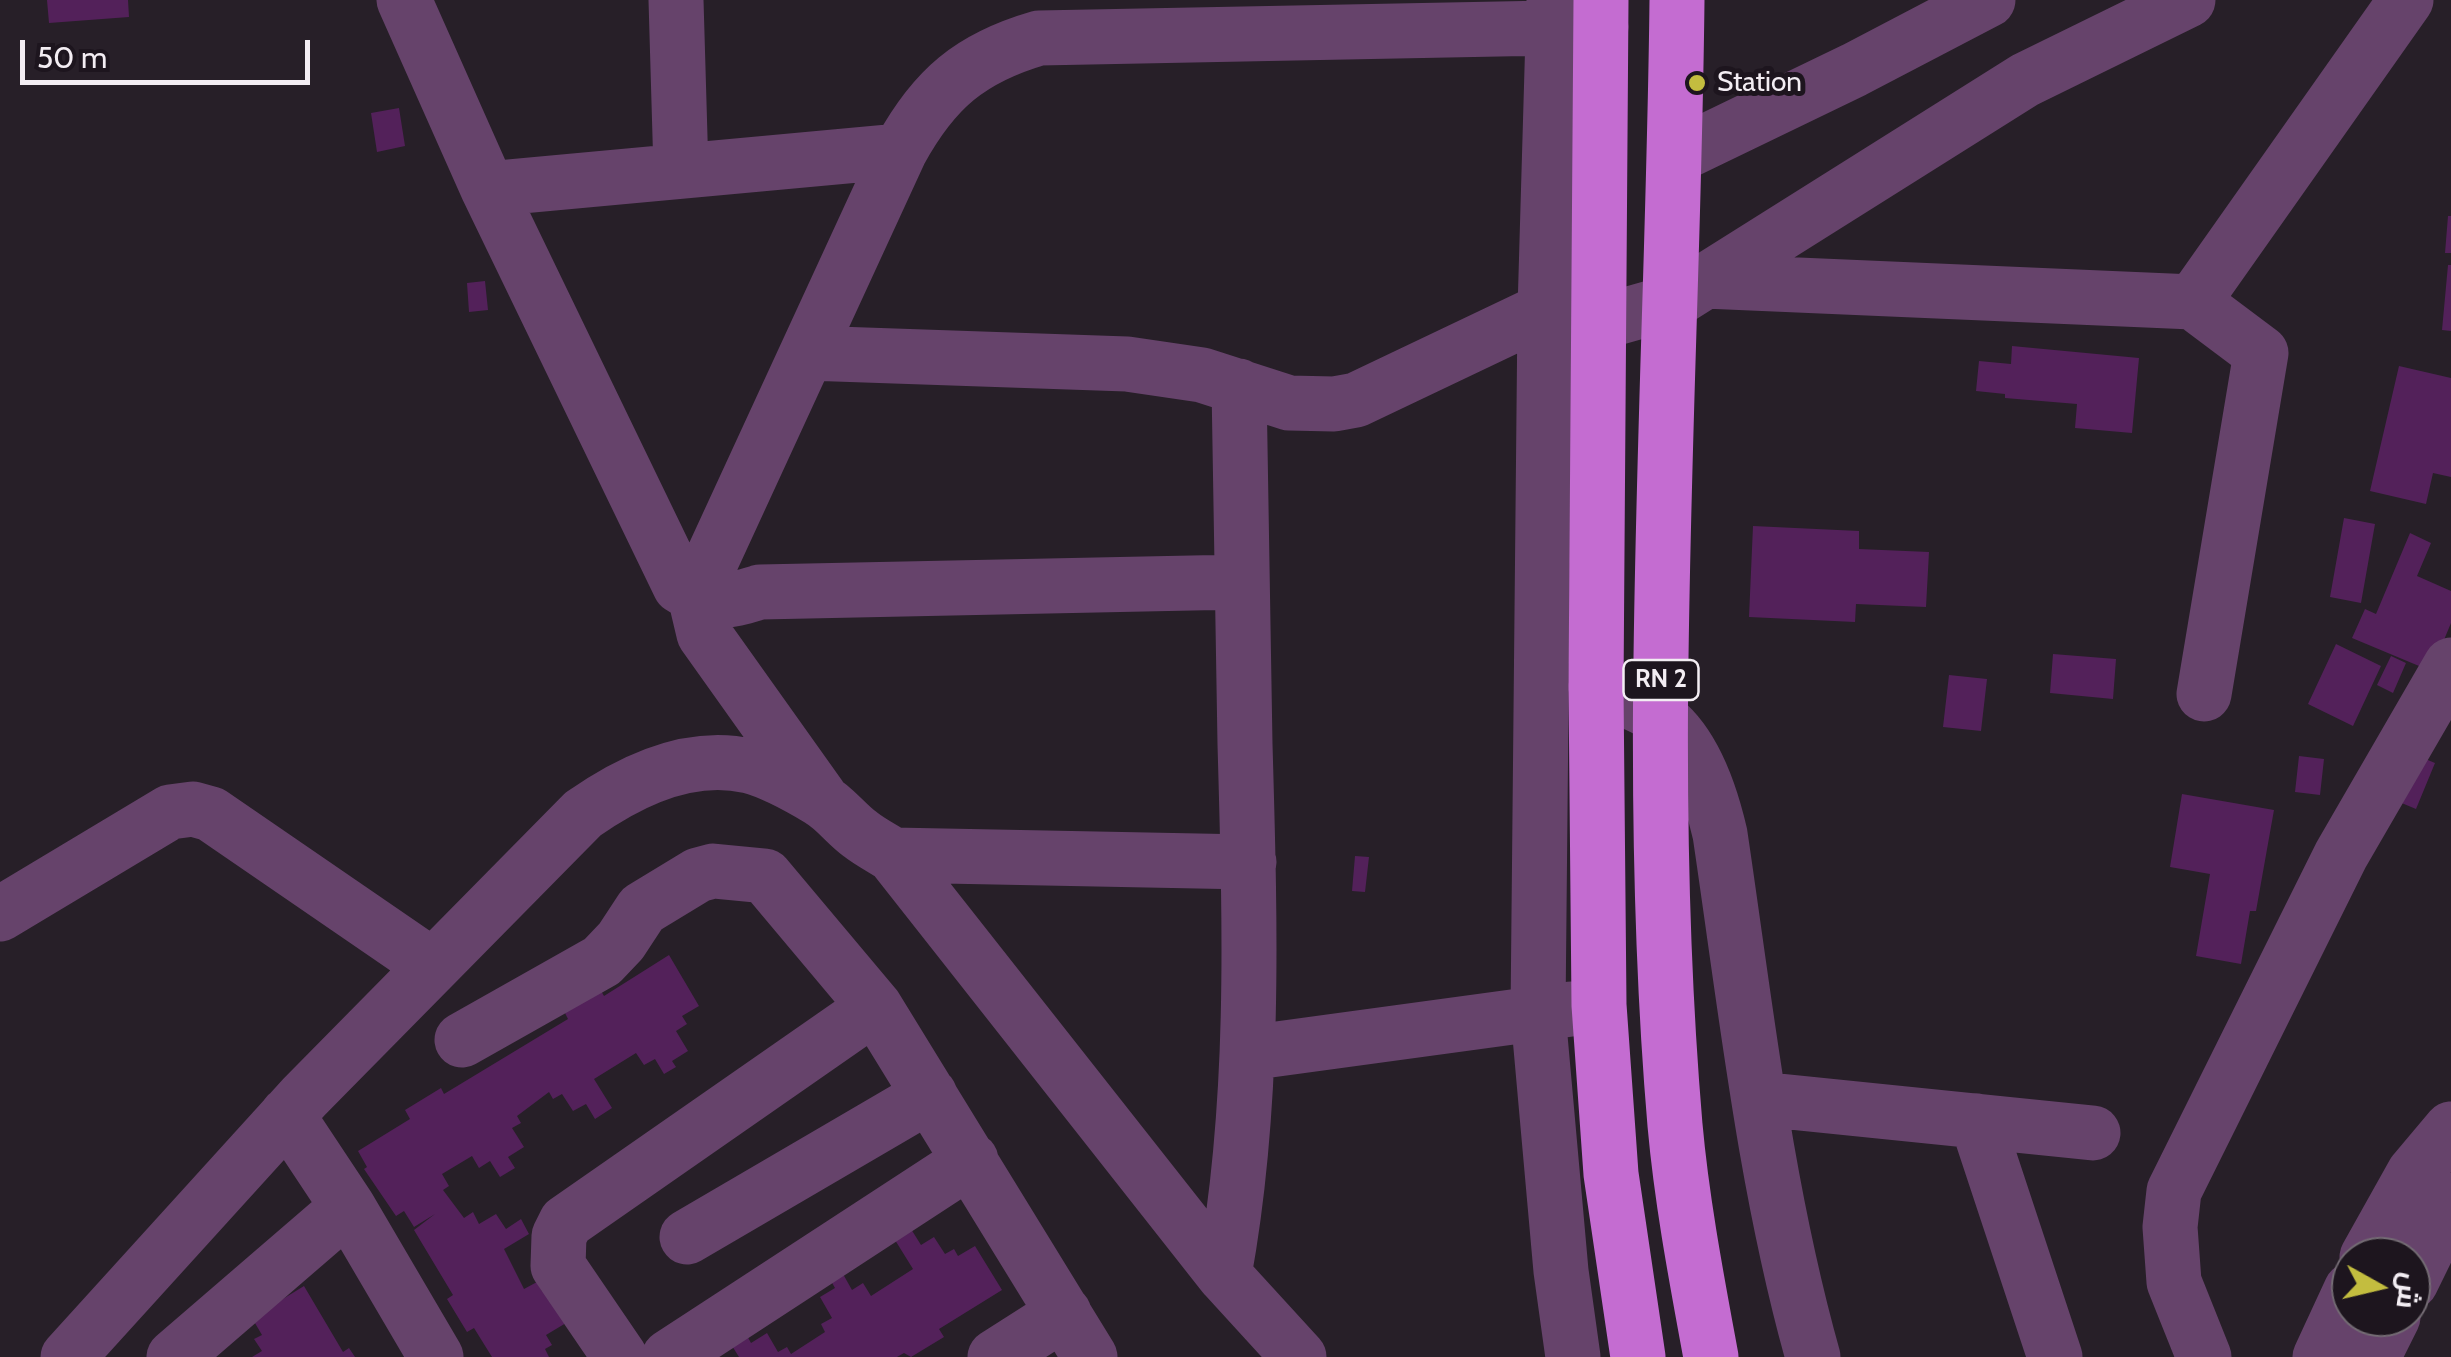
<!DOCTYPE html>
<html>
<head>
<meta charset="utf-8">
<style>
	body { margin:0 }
	#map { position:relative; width:2451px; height:1357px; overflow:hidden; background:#271f28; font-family:Cabin,Cairo,sans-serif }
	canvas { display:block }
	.north { position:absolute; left:2331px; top:1237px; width:100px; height:100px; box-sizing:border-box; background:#1d151e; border:2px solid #736b73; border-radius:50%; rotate:98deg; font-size:28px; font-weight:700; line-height:40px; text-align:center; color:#f3edf3 }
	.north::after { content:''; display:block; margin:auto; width:35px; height:45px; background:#c3bd3f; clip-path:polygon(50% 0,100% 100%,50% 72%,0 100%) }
	.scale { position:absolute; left:20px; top:40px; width:290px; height:45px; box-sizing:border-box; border:5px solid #f3edf3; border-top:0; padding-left:12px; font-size:30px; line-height:35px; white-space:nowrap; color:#f3edf3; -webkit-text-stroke:8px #1d151e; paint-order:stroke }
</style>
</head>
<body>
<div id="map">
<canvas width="2451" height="1357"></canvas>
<div class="north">ش</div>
<div class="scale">50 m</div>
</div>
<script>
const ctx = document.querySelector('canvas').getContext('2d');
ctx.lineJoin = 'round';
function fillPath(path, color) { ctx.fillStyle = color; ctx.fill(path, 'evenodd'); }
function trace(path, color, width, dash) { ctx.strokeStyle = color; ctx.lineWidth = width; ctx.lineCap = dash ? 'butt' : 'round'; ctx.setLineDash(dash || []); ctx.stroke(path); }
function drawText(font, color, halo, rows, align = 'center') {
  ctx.font = font + ' Cabin,sans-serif'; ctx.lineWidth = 10; ctx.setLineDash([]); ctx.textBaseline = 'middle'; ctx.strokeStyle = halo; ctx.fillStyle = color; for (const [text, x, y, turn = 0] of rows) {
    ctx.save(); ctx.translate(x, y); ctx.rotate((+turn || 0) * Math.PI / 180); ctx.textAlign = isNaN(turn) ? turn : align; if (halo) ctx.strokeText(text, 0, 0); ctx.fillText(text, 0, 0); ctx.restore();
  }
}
fillPath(new Path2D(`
	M47 0H128L129 17 49 23Z
	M399 108 405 146 377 152 371 113Z
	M2448 216H2451V253H2445Z
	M2448 265H2451V331L2442 330Z
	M485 281 488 310 469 312 467 283Z
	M2012 346 2139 358 2132 433 2075 428 2077 404 2005 398V394L1976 391 1979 361 2011 364Z
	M2399 366 2451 378V477L2433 473 2426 504 2370 491Z
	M2344 518 2375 524 2361 603 2330 597Z
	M1753 526 1859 531V549L1929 552 1926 607 1856 604 1855 622 1749 617Z
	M2410 533 2431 543 2417 576 2451 591V623L2431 671 2352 638 2365 609 2376 614Z
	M2336 644 2381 666 2353 726 2308 704Z
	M2053 654 2116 659 2113 699 2050 693Z
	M2391 656 2406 663 2393 693 2377 685Z
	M1949 675 1987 679 1981 731 1943 727Z
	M2411 753 2435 763 2416 809 2392 799Z
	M2299 756 2324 759 2320 795 2295 792Z
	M2182 794 2274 810 2256 911H2250L2241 964 2196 956 2210 874 2170 867Z
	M1355 856 1369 857 1365 892 1352 891Z
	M669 955 699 1006 682 1016 687 1024 676 1031 688 1051 672 1061 676 1067 664 1074 655 1059 644 1065 636 1053 594 1079 612 1108 595 1119 586 1104 573 1111 562 1094 553 1099 549 1092 517 1116 521 1123 512 1128 524 1147 508 1157 515 1168 500 1177 490 1161 479 1168 472 1156 442 1174 449 1186 443 1190 464 1218 473 1212 479 1224 496 1214 506 1229 521 1219 529 1234 504 1249 524 1289 537 1282 542 1291 560 1280 576 1317 546 1335 552 1345 545 1349 549 1357H492L474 1328 467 1332 447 1299 453 1295 414 1230 435 1214 414 1227 404 1211 396 1216 364 1169 367 1167 358 1151 410 1119 405 1110 441 1088 444 1094 568 1019 564 1011 600 989 604 996Z
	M911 1229 921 1245 934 1237 945 1254 954 1249 958 1256 975 1246 1002 1290 939 1329 944 1337 911 1357 904 1353 897 1357H739L729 1341 745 1332 751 1343 767 1333 778 1352 787 1347 791 1354 825 1332 821 1324 832 1318 820 1297 835 1288 831 1281 843 1274 852 1290 863 1283 871 1296 913 1269 895 1240Z
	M304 1286 343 1352 349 1348 355 1357H252L262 1351 254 1339 262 1335 252 1318Z`), '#53215a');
trace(new Path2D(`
	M404 0 488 189 680 586C712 607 726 602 760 592L1240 582
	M676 0 681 171
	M1554 0 1545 310 1538 1014 1561 1271 1573 1357
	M1676 156 1854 70 1988 0
	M488 189 900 151
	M1705 281 2193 302 2261 353 2204 694
	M2193 302 2406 0
	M807 353 1127 364 1202 375 1289 403 1334 404 1356 400 1545 310 1568 309 1598 323 1672 302 2025 80 2188 0
	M1596 687C1616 697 1641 704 1659 717 1694 742 1711 795 1720 834 1746 1009 1765 1186 1813 1357
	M820 797 704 634 695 596 900 151C934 89 970 58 1039 38L1601 27
	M893 855 1249 862
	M0 914 170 812 193 809 211 814 431 965
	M462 1040 602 961 621 941 642 909 698 875 713 871 765 876 875 1007 1090 1357
	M1248 1053 1571 1009
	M1760 1099 2093 1133
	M287 1115 348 1207 436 1357
	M1977 1121 2055 1357
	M687 1237 930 1095
	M2367 1257 2414 1173 2451 1129
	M1224 1275C1256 1100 1250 921 1245 744 1242 624 1240 505 1239 386
	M2411 1282 2451 1200
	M68 1357 304 1097 583 814C630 781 689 752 749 766 772 772 799 787 819 799 835 808 846 824 860 834 870 842 882 848 893 855L1224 1275 1299 1357
	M174 1357 348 1207
	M620 1357 558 1266 559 1236 566 1222 875 1007
	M669 1357 971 1160
	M995 1357 1064 1313
	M2204 1357 2174 1282 2170 1227 2174 1191 2341 855 2451 665
	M2320 1357 2351 1290
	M2373 1357 2393 1317`), '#66436b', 55);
trace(new Path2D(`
	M1601 0 1596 687 1599 1005 1611 1174 1638 1357
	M1677 0C1673 374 1643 752 1675 1125 1682 1203 1697 1281 1711 1357`), '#c46cd1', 55);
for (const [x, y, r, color] of [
	[1697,83,10,"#c3bd3f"]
]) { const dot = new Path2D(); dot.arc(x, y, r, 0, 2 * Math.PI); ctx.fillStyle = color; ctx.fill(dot); trace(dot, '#1d151e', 4); }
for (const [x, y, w] of [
	[1661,680,75]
]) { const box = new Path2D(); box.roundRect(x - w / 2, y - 20, w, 40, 8); ctx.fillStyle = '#1d151e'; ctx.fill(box); trace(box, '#f3edf3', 2.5); }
drawText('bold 25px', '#f3edf3', null, [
	["RN 2",1661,680]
]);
drawText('28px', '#f3edf3', '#1d151e', [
	["Station",1717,83]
], 'left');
</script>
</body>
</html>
